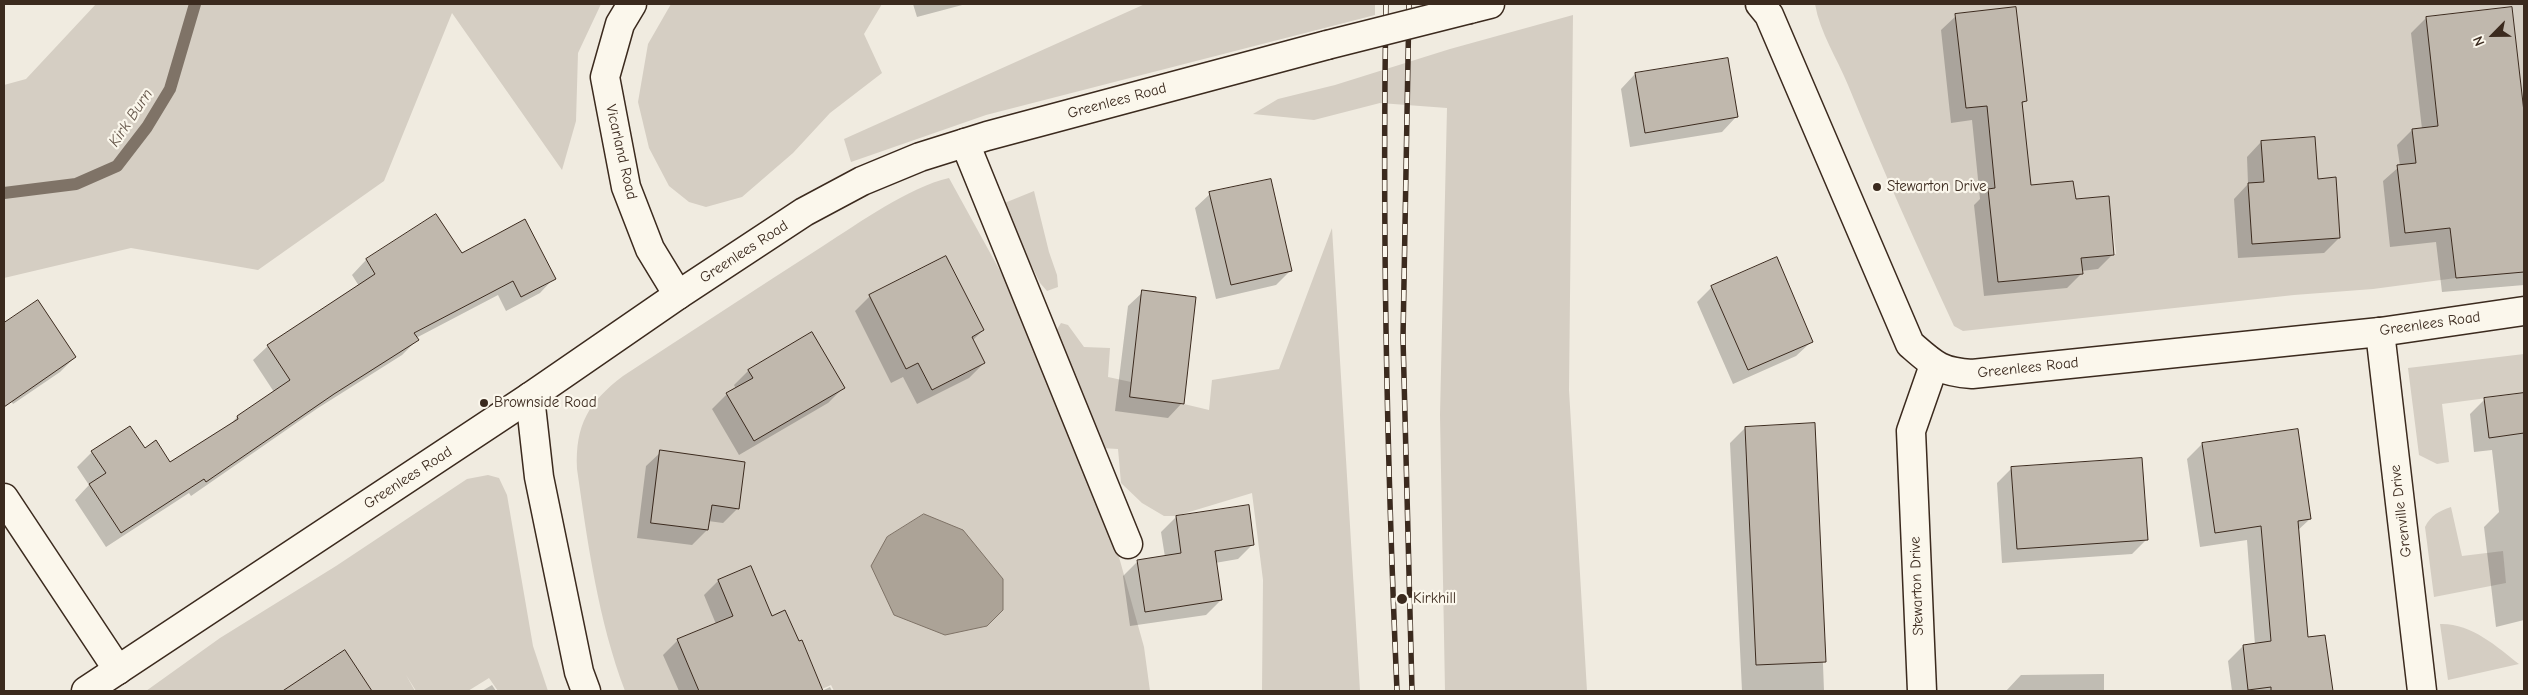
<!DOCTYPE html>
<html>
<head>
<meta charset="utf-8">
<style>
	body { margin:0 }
	#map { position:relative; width:2528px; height:695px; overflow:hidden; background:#f0ebe0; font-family:"Comic Neue",sans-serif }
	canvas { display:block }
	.frame { position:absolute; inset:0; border:5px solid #3b2a1e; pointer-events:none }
	.north { position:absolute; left:2468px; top:10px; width:50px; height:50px; -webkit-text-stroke:4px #fbf7ec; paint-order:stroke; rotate:247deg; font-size:14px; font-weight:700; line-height:20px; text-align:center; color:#3b2a1e }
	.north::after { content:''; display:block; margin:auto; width:18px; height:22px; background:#3b2a1e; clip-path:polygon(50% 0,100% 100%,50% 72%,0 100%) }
</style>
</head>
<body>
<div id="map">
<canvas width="2528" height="695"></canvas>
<div class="frame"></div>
<div class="north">N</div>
</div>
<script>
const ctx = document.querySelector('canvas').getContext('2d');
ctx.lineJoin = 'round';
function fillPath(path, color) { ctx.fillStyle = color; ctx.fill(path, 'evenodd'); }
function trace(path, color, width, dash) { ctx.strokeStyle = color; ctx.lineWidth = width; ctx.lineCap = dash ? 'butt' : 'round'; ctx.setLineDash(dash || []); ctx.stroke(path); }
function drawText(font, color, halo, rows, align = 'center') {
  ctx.font = font + ' "Comic Neue",sans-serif'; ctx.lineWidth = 4.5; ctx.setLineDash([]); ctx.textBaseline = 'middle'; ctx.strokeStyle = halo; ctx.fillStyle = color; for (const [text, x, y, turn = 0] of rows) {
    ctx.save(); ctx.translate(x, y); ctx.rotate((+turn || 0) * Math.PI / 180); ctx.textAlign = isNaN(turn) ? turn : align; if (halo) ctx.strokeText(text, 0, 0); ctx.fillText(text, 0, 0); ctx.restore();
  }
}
fillPath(new Path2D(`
	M96 4H601L578 53 576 121 562 170 452 13 384 181 258 270 131 248 4 278V85L26 79Z
	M671 4H882L864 34 882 73 830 113 793 153 742 197 706 207 689 202 669 186 649 148 638 102 648 44Z
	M1145 4H1375V15L986 115 851 162 844 139Z
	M1815 4H2524V112L2512 7 2426 17 2438 126 2412 129 2416 163 2397 165 2405 233 2450 228 2456 278 2373 289 2294 295 1963 331 1954 326C1917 246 1881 166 1848 85 1837 58 1820 33 1815 4ZM1955 14 2021 57 2027 101 1966 108ZM2315 137 2318 179 2336 177 2340 238 2252 244 2248 183 2264 182 2261 141ZM2073 181 2076 199 2109 196 2111 220 2078 223 2079 233 2113 230 2116 254 2081 258 2083 274 1998 282 1989 189Z
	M1573 15 1569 390 1587 691H1445L1440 415 1447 108 1380 103 1314 120 1253 114 1278 99 1335 85 1450 49Z
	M949 178 1021 309 1114 539 1144 647 1150 691H834L831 685 822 689 802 640 772 652 794 631 785 611 759 621 753 607 677 639 699 691H625C598 619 588 545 577 469 575 424 589 402 623 376 690 332 756 289 823 246 859 223 909 187 949 178ZM946 256 984 330 972 337 985 363 965 374 951 347 950 381 932 390 918 363 906 369 869 295Z
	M1034 191 1049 252 1057 275 1058 287 1047 291 1040 283 1002 204Z
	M1332 228 1360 691H1262L1263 580 1252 493 1176 516H1164L1142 503 1121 483 1118 449 1101 448 1054 334 1061 323 1068 325 1084 347 1110 348 1108 377 1131 382 1130 397 1184 404 1209 410 1212 380 1279 369Z
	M2524 354V393L2442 404 2449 462 2437 464 2419 455 2408 368Z
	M488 475 499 478 507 495 533 646 548 691H498L489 678 468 691H416L406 675 415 691H146L220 638 336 566 467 479Z
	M2451 507 2462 556 2503 551 2506 583 2434 597 2425 527C2431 515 2439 511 2451 507Z
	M2440 624C2471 623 2496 646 2519 664L2448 680Z`), '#d5cec3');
const water = new Path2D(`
	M924 514 963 530 1003 579V610L987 626 945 635 894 615 871 566 887 537Z`);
fillPath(water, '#aca397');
trace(water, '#7f7367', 1);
fillPath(new Path2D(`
	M913 4H966L917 17Z
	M2511 8 2524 123V285L2442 292 2436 242 2390 247 2383 181 2400 166 2397 145 2412 130 2422 129 2411 33 2426 18Z
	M1956 16 2025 101 2021 105 2030 186 2113 254 2098 269 2081 271 2082 273 2067 288 1984 296 1974 205 1980 199 1972 120 1951 123 1941 30Z
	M1635 74 1736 117 1722 132 1630 147 1621 89Z
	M2261 142 2317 180 2339 238 2324 253 2238 258 2234 199 2248 184 2247 157Z
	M1210 194 1291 270 1276 285 1216 299 1195 208Z
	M436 216 461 254 554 278 540 293 506 311 498 295 416 338 417 340 402 355 318 408 191 496 189 493 106 547 75 500 89 485 77 467 92 452 144 450 170 464 228 427 237 417 274 392 253 360 268 346 359 286 352 275 366 260Z
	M1712 287 1811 342 1796 356 1733 384 1697 302Z
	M1143 292 1182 403 1168 418 1115 411 1128 306Z
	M870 296 983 330 972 341 984 363 969 378 917 404 903 377 891 383 855 311Z
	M38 302 75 357 60 372 13 404 4 390V325Z
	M748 371 843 388 828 403 739 455 712 409 727 394 736 389 734 385Z
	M2524 395V620L2496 627 2484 527 2499 512 2496 484 2492 450 2474 452 2470 414 2485 399Z
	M1814 424 1824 691H1742L1730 443 1745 428Z
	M2202 444 2310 519 2297 531 2306 638 2324 636 2331 691H2232L2228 661 2243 646 2255 645 2247 540 2200 547 2187 459Z
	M661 452 738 508 723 523 708 521 707 530 692 545 637 538 646 466Z
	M2012 468 2146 540 2132 554 2002 563 1997 483Z
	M1176 517 1253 544 1238 559 1215 563 1221 600 1206 615 1130 626 1123 576 1137 562 1165 557 1161 532Z
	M751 568 772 617 822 691 830 687 832 691H679L663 655 678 640 716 624 704 595 718 581Z
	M344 652 371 691H285Z
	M2104 674V691H2006L2021 675Z
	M492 685 496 691H482Z`), '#0003');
trace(new Path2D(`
	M4 193 76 184 117 166 147 127 170 89 195 4`), '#7f7367', 12);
const building = new Path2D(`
	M2016 7 2027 101 2022 102 2031 185 2073 181 2076 199 2109 196 2114 255 2081 258 2083 274 1998 282 1988 189 1995 188 1987 106 1966 108 1955 14Z
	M2512 7 2524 112V272L2456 278 2450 228 2405 233 2397 165 2416 163 2412 129 2438 126 2426 17Z
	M1728 58 1738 117 1645 133 1635 73Z
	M2315 137 2318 179 2336 177 2340 238 2252 244 2248 183 2264 182 2261 141Z
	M1271 179 1292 271 1231 285 1209 192Z
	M436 214 462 253 525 219 556 279 521 297 513 281 414 333 419 340 334 394 206 482 204 479 121 533 89 484 106 473 91 451 130 426 145 448 156 440 170 462 238 419 237 416 290 380 267 345 375 274 366 259Z
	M946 256 984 330 972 337 985 363 932 390 918 363 906 369 869 295Z
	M1777 257 1813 342 1748 370 1711 286Z
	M1142 290 1196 297 1184 404 1130 397Z
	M38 300 76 357 4 407V323Z
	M812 332 845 388 754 441 726 393 753 378 748 370Z
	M2524 393V433L2489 438 2484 398Z
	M1815 423 1826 662 1756 665 1745 427Z
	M2298 429 2311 519 2298 521 2308 637 2325 635 2333 691H2271V687L2248 690 2243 645 2271 641 2261 526 2215 533 2202 443Z
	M660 450 745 462 739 509 712 505 708 530 651 523Z
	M2142 458 2148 540 2017 549 2011 467Z
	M1249 505 1254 545 1215 551 1222 600 1145 612 1137 560 1181 553 1176 516Z
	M751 566 772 616 785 610 799 641 802 640 823 691H699L677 639 733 616 718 580Z
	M345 650 372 691H283Z`);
fillPath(building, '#c0b8ad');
trace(building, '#3b2a1e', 1);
const minor = new Path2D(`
	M632 4 620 24 605 77 626 187 650 249 678 295
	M965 143 1128 544
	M2380 332 2422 691
	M530 397 539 477 579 672 586 691
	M4 498 118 670
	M1922 691 1911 431 1934 365`);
const major = new Path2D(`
	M1760 4 1769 15 1910 344C1934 365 1940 372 1972 374L2380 332 2524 311
	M1470 9 1490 4
	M86 691 530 397 678 295 804 212 862 181 920 157 987 136 1327 45`);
trace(minor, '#3b2a1e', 31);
trace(major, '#3b2a1e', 31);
trace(minor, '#fbf7ec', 28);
trace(major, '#fbf7ec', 28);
const rail = new Path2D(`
	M1386 4C1382 233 1387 462 1397 691
	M1409 4 1403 338 1412 691`);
trace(rail, '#3b2a1e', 5.5);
trace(rail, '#fbf7ec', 4, [11]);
const majorBridge = new Path2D(`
	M1327 45 1470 9`);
trace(majorBridge, '#3b2a1e', 31, []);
trace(majorBridge, '#fbf7ec', 28);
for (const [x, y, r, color] of [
	[1877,187,5,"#3b2a1e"],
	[484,403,5,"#3b2a1e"],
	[1402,599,6,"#3b2a1e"]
]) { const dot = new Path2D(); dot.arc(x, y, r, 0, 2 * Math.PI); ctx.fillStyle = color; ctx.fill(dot); trace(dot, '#fbf7ec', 2); }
drawText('15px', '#3b2a1e', '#fbf7ec', [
	["Greenlees Road",1117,101,-15],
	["Vicarland Road",621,152,77],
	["Greenlees Road",744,252,-33],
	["Greenlees Road",2430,324,-8],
	["Greenlees Road",2028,368,-6],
	["Greenlees Road",408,478,-33],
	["Grenville Drive",2401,511,-97],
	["Stewarton Drive",1917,586,-92]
]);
drawText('15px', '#3b2a1e', '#fbf7ec', [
	["Stewarton Drive",1887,187],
	["Brownside Road",494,403],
	["Kirkhill",1413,599]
], 'left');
drawText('italic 16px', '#635448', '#fbf7ec', [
	["Kirk Burn",131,118,-56]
]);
</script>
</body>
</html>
